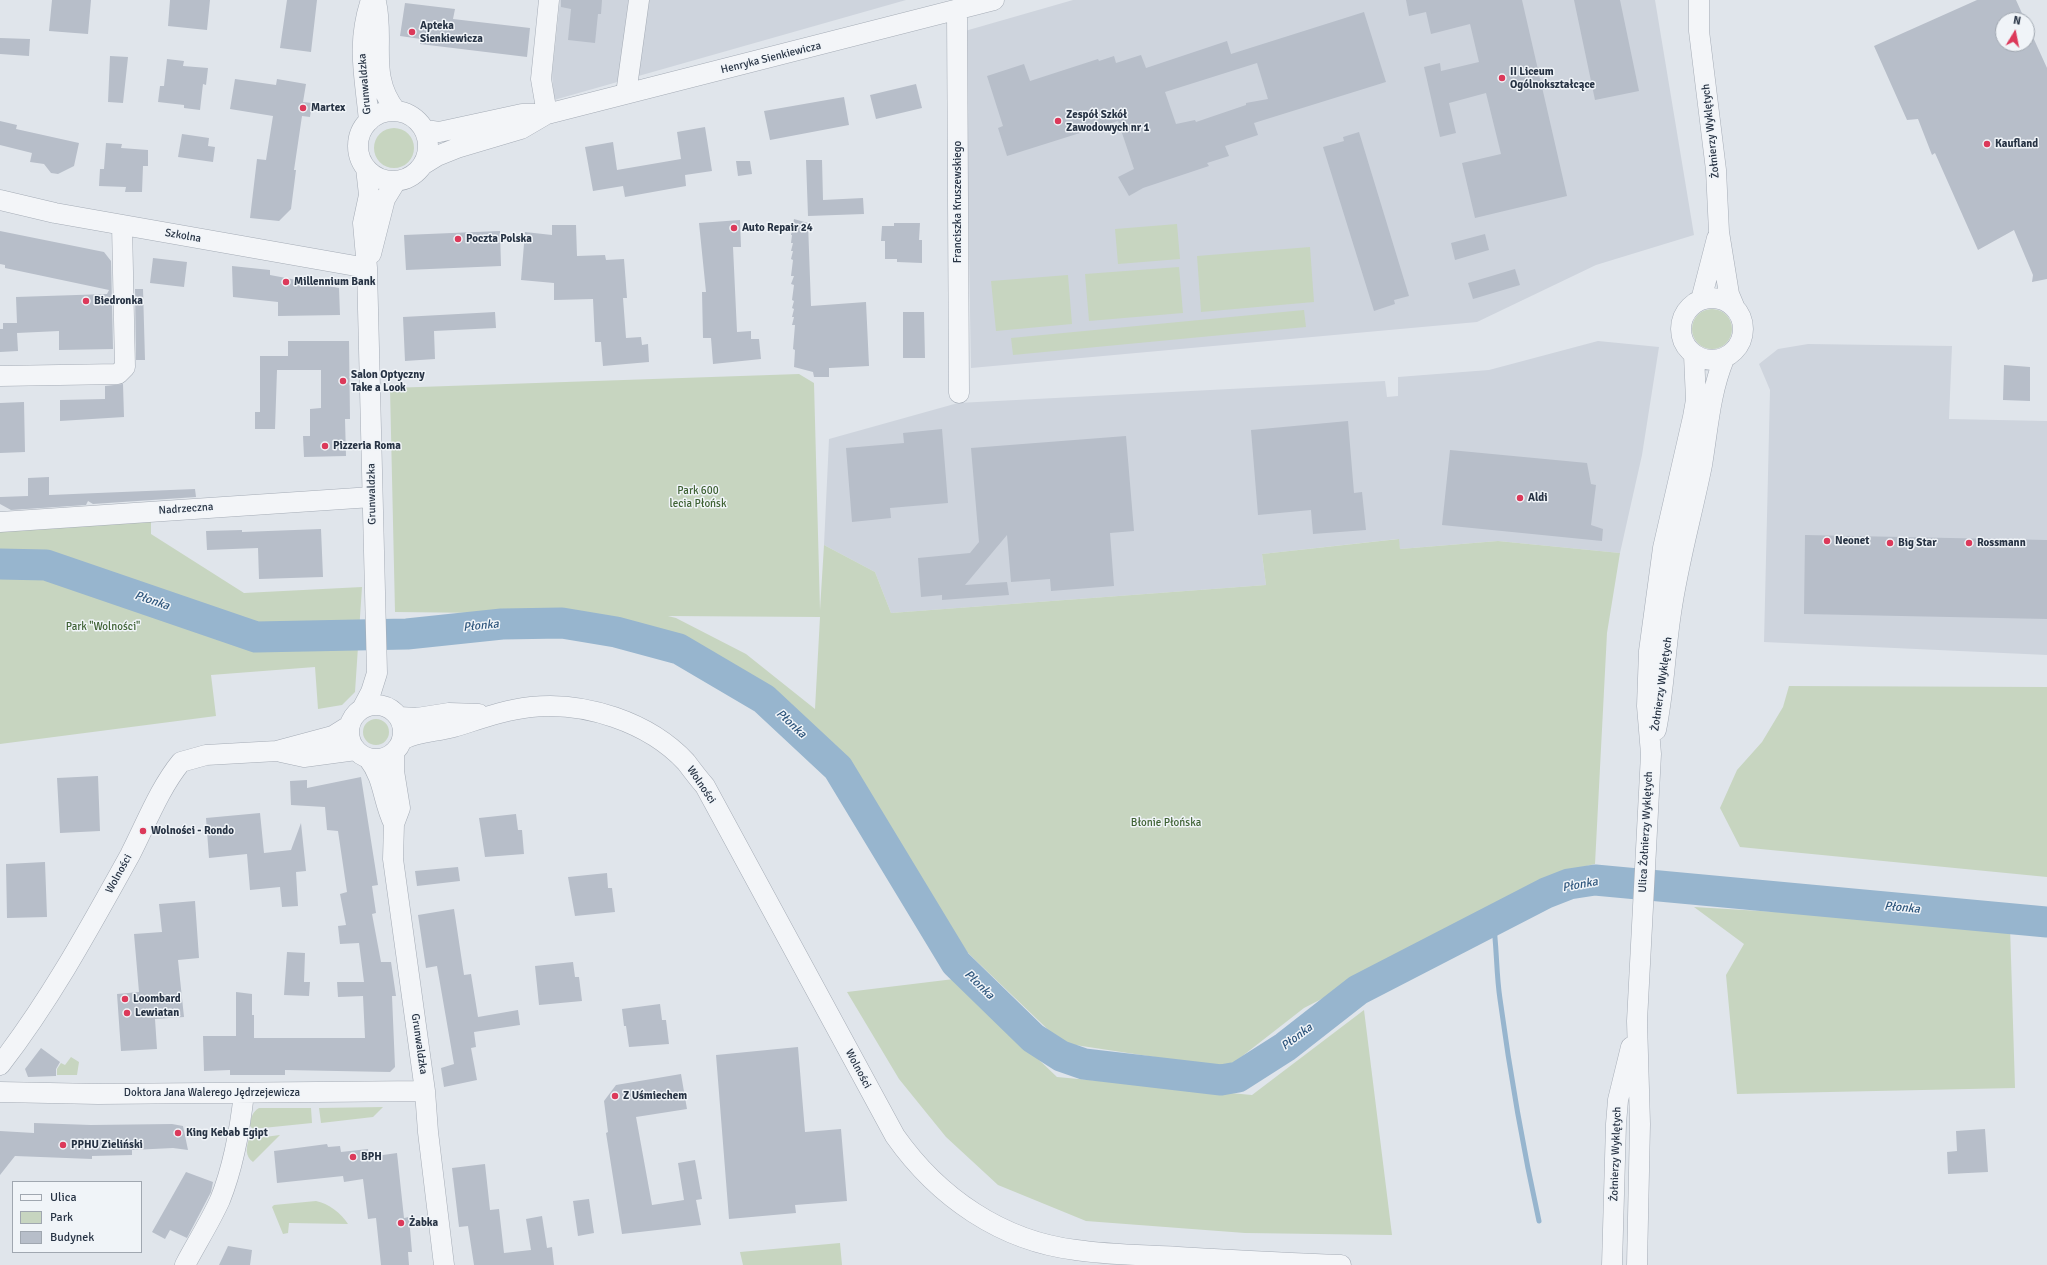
<!DOCTYPE html>
<html>
<head>
<meta charset="utf-8">
<style>
	body { margin:0 }
	#map { position:relative; width:2047px; height:1265px; overflow:hidden; background:#e0e5eb; font-family:Signika,sans-serif }
	canvas { display:block }
	.legend { position:absolute; left:12px; top:1181px; width:130px; height:72px; box-sizing:border-box; background:#f0f4f8; border:1px solid #a0a7b0; margin:0; padding:5px 7px; list-style:none; font-size:12px; color:#273344 }
	.legend li { display:flex; align-items:center; gap:8px; height:20px }
	.legend b { width:20px; border:1px solid #a0a7b0 }
	.north { position:absolute; left:1995px; top:12px; width:40px; height:40px; box-sizing:border-box; background:#f0f4f8; border:1px solid #a0a7b0; border-radius:50%; rotate:10deg; font-size:11px; font-weight:700; line-height:16px; text-align:center; color:#273344 }
	.north::after { content:''; display:block; margin:auto; width:14px; height:18px; background:#dc395a; clip-path:polygon(50% 0,100% 100%,50% 72%,0 100%) }
</style>
</head>
<body>
<div id="map">
<canvas width="2047" height="1265"></canvas>
<ul class="legend">
<li><b style="height:5px;background:#f3f5f8"></b>Ulica</li>
<li><b style="height:11px;background:#c7d5c0"></b>Park</li>
<li><b style="height:11px;background:#b7bec9"></b>Budynek</li>
</ul>
<div class="north">N</div>
</div>
<script>
const ctx = document.querySelector('canvas').getContext('2d');
ctx.lineJoin = 'round';
function fillPath(path, color) { ctx.fillStyle = color; ctx.fill(path, 'evenodd'); }
function trace(path, color, width, dash) { ctx.strokeStyle = color; ctx.lineWidth = width; ctx.lineCap = dash ? 'butt' : 'round'; ctx.setLineDash(dash || []); ctx.stroke(path); }
function drawText(font, color, halo, rows, align = 'center') {
  ctx.font = font + ' Signika,sans-serif'; ctx.lineWidth = 3; ctx.setLineDash([]); ctx.textBaseline = 'middle'; ctx.strokeStyle = halo; ctx.fillStyle = color; for (const [text, x, y, turn = 0] of rows) {
    ctx.save(); ctx.translate(x, y); ctx.rotate((+turn || 0) * Math.PI / 180); ctx.textAlign = isNaN(turn) ? turn : align; if (halo) ctx.strokeText(text, 0, 0); ctx.fillText(text, 0, 0); ctx.restore();
  }
}
fillPath(new Path2D(`
	M560 0H906L554 100 552 74Z
	M1073 0H1655L1694 235 1596 265 1477 322 971 368 965 31Z
	M1598 341 1659 347 1642 455 1620 553 1498 541 1400 549 1398 539 1262 554 1266 585 891 613 875 572 824 545 829 439 958 403 1385 381 1387 397 1398 396V377L1489 370Z
	M1808 344 1952 346 1949 419 2047 421V655L1764 642 1770 390 1759 364 1778 349Z`), '#ced4dd');
fillPath(new Path2D(`
	M374 148a20 20 0 1 1 40 0a20 20 0 1 1-40 0Z
	M1177 224 1180 259 1118 264 1115 229Z
	M1310 247 1314 302 1201 312 1197 256Z
	M1179 267 1183 313 1089 321 1085 274Z
	M1068 275 1072 324 996 331 991 281Z
	M1692 329a20 20 0 1 1 40 0a20 20 0 1 1-40 0Z
	M1304 310 1306 327 1013 355 1011 338Z
	M799 374 814 383 820 610 824 545 875 572 891 613 1266 585 1262 554 1399 539 1400 549 1498 541 1620 553 1607 633 1595 864 1574 869 1304 1008 1227 1068 1062 1043 967 952 844 762 767 693 683 641 579 614 395 612 390 388ZM668 616 820 617 815 709 746 654 676 618Z
	M151 520V534L244 593 362 587 355 692 342 705 318 709 315 667 211 675 216 716 0 744V529Z
	M1789 686 2047 687V877L1740 847 1720 808 1737 770 1762 742 1783 707Z
	M363 732a13 13 0 1 1 26 0a13 13 0 1 1-26 0Z
	M1694 907 2010 926 2015 1088 1737 1094 1726 975 1744 944Z
	M954 979 1057 1077 1252 1095 1364 1010 1392 1235 1245 1233 1086 1221 998 1185 946 1137 899 1079 847 992Z
	M71 1057 79 1062 77 1075H57V1069L61 1063 65 1065Z
	M383 1107 373 1117 321 1123 319 1108Z
	M259 1108H311L312 1123 253 1129 250 1126C251 1118 252 1112 259 1108Z
	M280 1135 253 1162C245 1156 246 1148 249 1139Z
	M316 1201C328 1203 342 1214 348 1224L289 1223 288 1233 283 1234 272 1207 274 1205Z
	M840 1243 842 1265H743L740 1252Z`), '#c7d5c0');
trace(new Path2D(`
	M1493 920C1497 946 1496 973 1500 999 1510 1073 1523 1148 1539 1221`), '#97b5ce', 5);
trace(new Path2D(`
	M0 564 46 565 256 637 407 634 502 624 562 623 616 632 679 649 764 699 838 768 956 963 1033 1038 1061 1056 1084 1064 1221 1080 1238 1077 1285 1047 1358 990 1546 893 1569 884 1595 880 2047 922`), '#97b5ce', 31);
fillPath(new Path2D(`
	M52 0H91L88 34 49 31Z
	M170 0H210L207 30 168 26Z
	M287 0H317L311 52 280 48Z
	M561 0H602L601 14H598L595 43 568 40 571 9 561 7Z
	M1406 0H1522L1567 196 1475 218 1462 163 1501 154 1486 93 1449 103 1456 133 1440 137 1424 67 1440 63 1441 71 1479 62 1470 24 1431 34 1426 12 1409 16Z
	M1574 0H1620L1639 91 1595 100Z
	M1977 0H2016L2025 20H2003V44H2027V24L2047 68V279L2032 282 2033 275 2014 230 1978 250 1935 153 1932 155 1918 119 1907 120 1874 46Z
	M405 3 455 9 453 19 530 28 527 57 420 44 421 39 400 36Z
	M1364 12 1386 82 1254 123 1258 135 1225 146 1229 156 1207 163 1209 166 1143 188 1129 196 1118 177 1134 169 1118 121 1007 156 998 128 1003 126 987 76 1024 64 1030 81 1098 59 1099 61 1114 56 1116 63 1141 55 1146 68 1227 41 1231 54ZM1257 63 1268 99 1246 103V105L1196 122 1195 120 1176 124 1165 92Z
	M0 38 30 39 29 56 0 54Z
	M110 56 128 57 123 103 108 102Z
	M167 59 184 61 183 66 208 68 206 85 203 84 200 110 184 108V105L158 102 160 86H164Z
	M235 79 276 85 277 79 306 84 303 102 312 103 310 117 302 116 294 170H296L291 209 279 221 250 218 257 159 266 160 273 116 230 109Z
	M916 84 922 108 876 119 870 95Z
	M844 97 849 125 770 140 764 111Z
	M0 121 17 125 16 129 79 143 74 166 58 174 51 173 44 164 30 162 32 153 0 145Z
	M705 127 712 171 685 175 686 186 625 197 623 186 593 191 585 147 613 142 617 170 681 159 677 132Z
	M1359 132 1409 296 1394 300 1395 304 1374 311 1323 147 1344 141 1343 137Z
	M182 134 209 138 208 146 215 147 213 162 178 157Z
	M106 143 122 144 121 148 148 150V166H143L142 192H125L126 187 99 186 100 169H104Z
	M806 160H822L823 200 863 198 864 214 808 216Z
	M736 161H750L752 174 738 176Z
	M794 219 808 223 811 306 866 302 869 366 829 368V377H814L813 372 794 367 795 350 793 349 795 325H792L794 317H792L794 309 792 308 794 301 792 300 794 285 791 284 794 276H791L793 260 791 259 793 251H791L793 243H791L792 235H791Z
	M740 220 741 247H733L737 332 751 331V339H759L761 359 713 364 711 338H703L702 292H706L699 223Z
	M894 223H920L919 240H922V263L897 262V259H885V241H881L882 226H894Z
	M552 225H576L577 256 605 255 606 260 624 259 627 298H623L626 338 641 337 642 345 648 344 649 362 603 366 601 342H595L593 299 554 300V283L521 280 525 232 552 235Z
	M0 231 104 252 111 261 113 349 59 350V331L17 333 18 351 0 352V329H3V323H17L16 297 107 294 109 290 5 268V265L0 264Z
	M500 231 501 266 406 270 404 235Z
	M1485 234 1489 250 1455 260 1451 243Z
	M153 258 187 262 184 287 150 283Z
	M232 266 270 270V275L339 288 340 315 278 316V302L233 297Z
	M1515 269 1520 285 1473 299 1468 283Z
	M135 289H143L145 360H136Z
	M495 312 496 328 434 331 435 359 405 361 403 317Z
	M903 312H924L925 358H903Z
	M288 341H349L350 419H345L346 456 304 457 303 436H310V409L321 408V370H277L275 429H255V412H260V356H288Z
	M2004 365 2030 367V401L2003 400Z
	M123 384 124 417 60 421V400L105 399V386Z
	M24 402 25 452 0 453V403Z
	M1348 421 1354 493 1362 492 1366 530 1313 534 1311 510 1258 515 1251 430Z
	M942 429 948 503 890 508 891 518 852 522 846 448 904 443 903 433Z
	M1126 436 1134 531 1110 533 1114 586 1051 591 1050 579 1011 582 1007 535 965 585 1007 582 1009 595 942 600V595L921 597 918 558 970 553 979 542 971 448Z
	M1450 450 1587 463 1591 484 1596 485 1591 525 1603 529 1602 541 1442 525Z
	M49 477V495L195 489 196 497 93 504 88 501 86 505 11 510 0 504V497L28 496V478Z
	M321 529 323 577 259 579 258 548 207 550 206 531 242 530V532Z
	M1805 535 2047 540V619L1804 614Z
	M98 776 100 831 60 833 57 778Z
	M361 777 378 885 372 886 376 913 372 914 381 962H391L396 996H392L395 1067 390 1072 285 1070V1075H230V1070L204 1071 203 1036H236V992L252 994V1015H254V1038H365L363 996 338 997 337 982H364L359 943 340 944 338 926 346 925 340 894 347 892 338 831 327 830 325 807 291 805 290 781 307 780V788Z
	M260 813 264 853 291 850 301 823 306 871 296 872 298 906 282 907 280 887 250 890 247 854 209 858 206 818Z
	M516 814 518 830H522L524 854 485 857 479 818Z
	M45 862 47 917 7 918 6 864Z
	M458 867 460 881 417 886 415 871Z
	M607 873 608 888H612L615 912 575 916 568 877Z
	M195 901 199 958 178 960 184 1017 155 1019 157 1049 121 1051 117 994 139 992 134 934 162 932 159 904Z
	M454 909 464 975 471 974 478 1017 518 1010 520 1025 474 1032 476 1047 471 1048 477 1080 444 1087 441 1068 454 1064 437 966 426 968 418 915Z
	M287 952 305 953 304 982H310L309 996 284 995Z
	M573 962 575 977H579L582 1001 539 1005 535 966Z
	M660 1004 662 1020H666L669 1044 629 1047 626 1026H624L622 1009Z
	M798 1047 805 1132 841 1129 847 1201 795 1205 796 1213 729 1219 716 1055Z
	M41 1048 60 1062 56 1069V1076L28 1077 25 1069Z
	M681 1074 687 1109 636 1117 652 1205 684 1200 678 1163 695 1160 702 1199 696 1200 701 1225 622 1234 606 1133 608 1132 604 1101 616 1085Z
	M34 1123 91 1125 172 1124 183 1126 188 1150 173 1148 132 1150V1155L92 1156V1159L15 1156 0 1175V1131L34 1133Z
	M1985 1129 1988 1172 1948 1174 1947 1152 1957 1151 1956 1131Z
	M327 1144 328 1147 340 1146 341 1152 368 1149 369 1157 397 1153 404 1218 409 1217 412 1252H408L409 1265H381L376 1218 368 1219 363 1179 344 1182 343 1176 277 1183 274 1151Z
	M485 1164 490 1210 499 1209 504 1253 531 1250 526 1219 542 1216 547 1248 552 1247 554 1265H474L468 1226 459 1227 452 1168Z
	M186 1172 213 1182 211 1192 187 1238 170 1230 165 1239 152 1232Z
	M589 1199 594 1233 578 1236 573 1201Z
	M228 1246 252 1250 250 1265H219Z`), '#b7bec9');
const minor = new Path2D(`
	M1699 0V31L1716 170 1719 232 1729 294 1734 306
	M376 2C385 41 368 76 396 111
	M957 10 959 393
	M626 94 639 0
	M358 146a35 35 0 1 1 70 0a35 35 0 1 1-70 0Z
	M547 114 541 79 549 0
	M369 121C365 76 356 45 371 0
	M425 130 439 132 522 114H547L994 0
	M424 164 437 156 457 148 521 129 545 115
	M0 200 55 213 367 268
	M371 254 385 199 396 181
	M1681 329a31 31 0 1 1 62 0a31 31 0 1 1-62 0Z
	M1701 300 1717 238
	M0 376 118 374 125 367 122 225
	M0 522 372 497
	M349 732a27 27 0 1 1 54 0a27 27 0 1 1-54 0Z
	M362 709 371 692 377 673 367 268 363 223 369 195 366 168
	M399 717 417 718 449 713 479 714
	M1656 730C1664 692 1665 652 1671 613 1678 563 1692 515 1702 465 1708 429 1710 393 1724 359
	M402 740C418 731 437 732 454 727 480 719 504 710 531 707 584 701 649 722 686 762 692 770 698 778 705 786L895 1136C938 1197 1001 1241 1076 1250 1110 1255 1144 1255 1178 1257 1232 1260 1287 1263 1341 1265
	M281 752 304 757 356 750
	M394 752V771L400 808 394 824 393 859 425 1091 428 1132 444 1265
	M368 758C385 780 382 800 394 824
	M0 1065C51 999 90 927 130 855 146 824 159 789 181 762L206 755 277 751 333 736 349 726
	M0 1092 98 1094 425 1091
	M185 1265C196 1244 210 1222 220 1200 234 1165 240 1130 244 1093
	M1612 1265 1616 1124 1618 1100 1631 1047
	M1637 1265 1640 1124 1637 1021 1651 754 1647 706 1649 651 1663 548 1693 417 1696 400 1694 355`);
trace(minor, '#a5acb6', 21);
trace(minor, '#f3f5f8', 20);
for (const [x, y, r, color] of [
	[412,32,4,"#dc395a"],
	[1502,78,4,"#dc395a"],
	[303,108,4,"#dc395a"],
	[1058,121,4,"#dc395a"],
	[1987,144,4,"#dc395a"],
	[734,228,4,"#dc395a"],
	[458,239,4,"#dc395a"],
	[286,282,4,"#dc395a"],
	[86,301,4,"#dc395a"],
	[343,381,4,"#dc395a"],
	[325,446,4,"#dc395a"],
	[1520,498,4,"#dc395a"],
	[1827,541,4,"#dc395a"],
	[1890,543,4,"#dc395a"],
	[1969,543,4,"#dc395a"],
	[143,831,4,"#dc395a"],
	[125,999,4,"#dc395a"],
	[127,1013,4,"#dc395a"],
	[615,1096,4,"#dc395a"],
	[178,1133,4,"#dc395a"],
	[63,1145,4,"#dc395a"],
	[353,1157,4,"#dc395a"],
	[401,1223,4,"#dc395a"]
]) { const dot = new Path2D(); dot.arc(x, y, r, 0, 2 * Math.PI); ctx.fillStyle = color; ctx.fill(dot); trace(dot, '#f0f4f8', 1.5); }
drawText('bold 11px', '#273344', '#f0f4f8', [
	["Apteka",420,26],
	["Sienkiewicza",420,39],
	["II Liceum",1510,72],
	["Ogólnokształcące",1510,85],
	["Martex",311,108],
	["Zespół Szkół",1066,115],
	["Zawodowych nr 1",1066,128],
	["Kaufland",1995,144],
	["Auto Repair 24",742,228],
	["Poczta Polska",466,239],
	["Millennium Bank",294,282],
	["Biedronka",94,301],
	["Salon Optyczny",351,375],
	["Take a Look",351,388],
	["Pizzeria Roma",333,446],
	["Aldi",1528,498],
	["Neonet",1835,541],
	["Big Star",1898,543],
	["Rossmann",1977,543],
	["Wolności - Rondo",151,831],
	["Loombard",133,999],
	["Lewiatan",135,1013],
	["Z Uśmiechem",623,1096],
	["King Kebab Egipt",186,1133],
	["PPHU Zieliński",71,1145],
	["BPH",361,1157],
	["Żabka",409,1223]
], 'left');
drawText('11px', '#273344', '#f0f4f8', [
	["Henryka Sienkiewicza",771,58,-14],
	["Grunwaldzka",365,84,-95],
	["Żołnierzy Wyklętych",1711,131,-96],
	["Franciszka Kruszewskiego",958,202,-90],
	["Szkolna",183,236,10],
	["Grunwaldzka",372,494,-91],
	["Nadrzeczna",186,509,-4],
	["Żołnierzy Wyklętych",1662,684,-82],
	["Wolności",701,785,56],
	["Ulica Żołnierzy Wyklętych",1646,832,-87],
	["Wolności",119,874,-61],
	["Grunwaldzka",419,1044,82],
	["Wolności",858,1069,62],
	["Doktora Jana Walerego Jędrzejewicza",212,1093],
	["Żołnierzy Wyklętych",1616,1154,-88]
]);
drawText('11px', '#3e6133', '#f0f4f8', [
	["Park 600",698,491],
	["lecia Płońsk",698,504],
	["Park \"Wolności\"",103,627],
	["Błonie Płońska",1166,823]
]);
drawText('italic 12px', '#2d557c', '#f0f4f8', [
	["Płonka",152,601,19],
	["Płonka",481,626,-6],
	["Płonka",791,724,43],
	["Płonka",1580,885,-10],
	["Płonka",1902,908,5],
	["Płonka",979,985,44],
	["Płonka",1297,1037,-37]
]);
</script>
</body>
</html>
